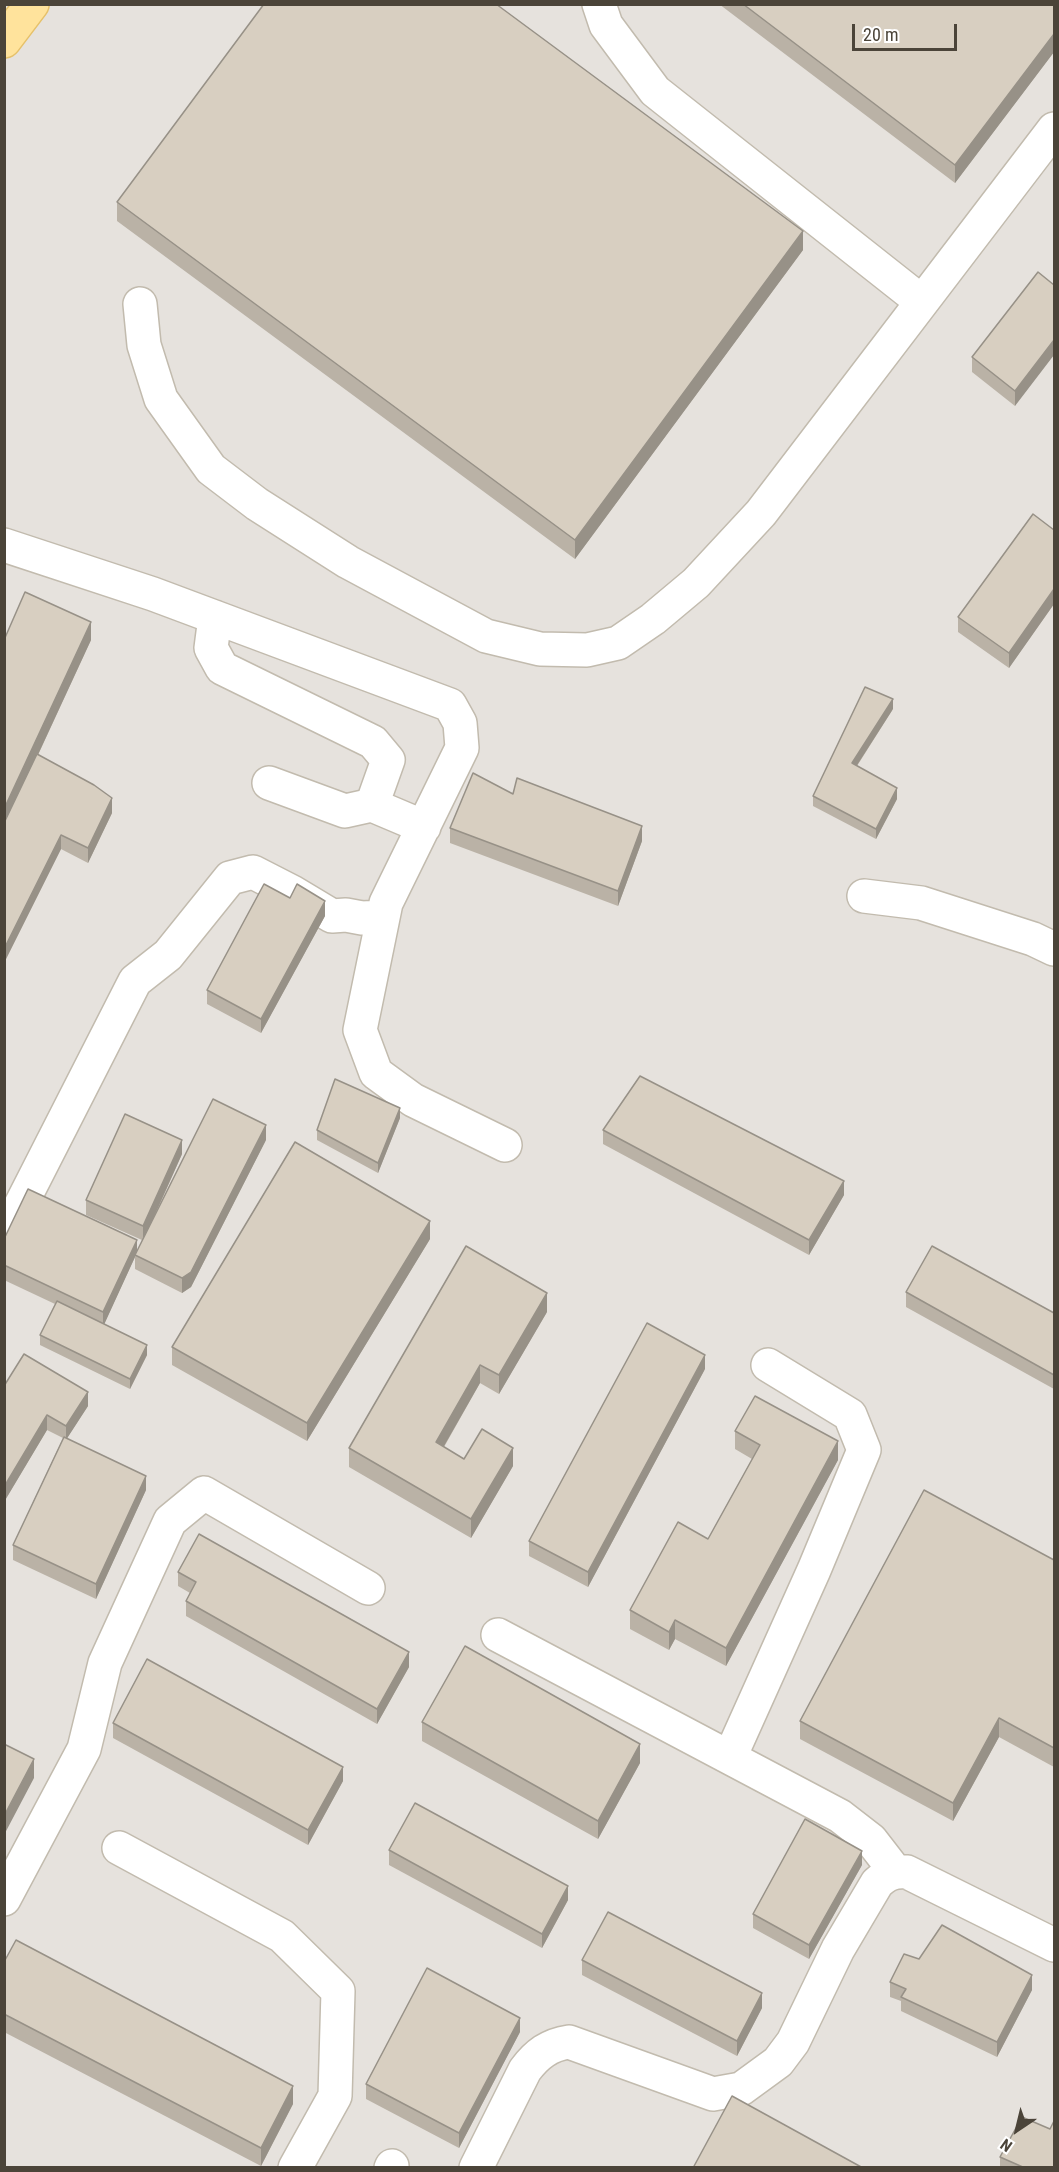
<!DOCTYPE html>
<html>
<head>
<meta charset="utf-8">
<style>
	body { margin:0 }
	#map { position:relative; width:1059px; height:2172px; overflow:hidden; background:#f6f3ec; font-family:"Roboto Condensed",sans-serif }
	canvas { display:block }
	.frame { position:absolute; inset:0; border:6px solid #4b4439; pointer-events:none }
	.north { position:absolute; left:987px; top:2100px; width:60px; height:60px; -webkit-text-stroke:4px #fff; paint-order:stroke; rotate:215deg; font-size:16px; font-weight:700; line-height:24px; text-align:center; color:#4b4439 }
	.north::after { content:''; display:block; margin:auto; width:21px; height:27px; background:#4b4439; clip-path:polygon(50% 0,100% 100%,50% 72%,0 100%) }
	.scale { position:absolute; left:852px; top:24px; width:105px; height:27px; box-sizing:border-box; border:3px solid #4b4439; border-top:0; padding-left:8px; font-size:18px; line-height:21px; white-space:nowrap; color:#4b4439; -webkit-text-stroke:4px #fff; paint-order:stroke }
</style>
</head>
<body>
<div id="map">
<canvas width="1059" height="2172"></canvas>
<div class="frame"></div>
<div class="north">N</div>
<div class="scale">20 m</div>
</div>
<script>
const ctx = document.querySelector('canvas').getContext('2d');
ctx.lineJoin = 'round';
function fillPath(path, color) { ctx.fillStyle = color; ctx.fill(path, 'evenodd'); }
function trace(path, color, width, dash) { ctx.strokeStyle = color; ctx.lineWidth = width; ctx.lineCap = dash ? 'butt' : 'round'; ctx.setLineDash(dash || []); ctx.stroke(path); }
fillPath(new Path2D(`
	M5 5H1054V2167H5Z`), '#e6e2dd');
const minor = new Path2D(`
	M599 4 606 25 655 91 922 302
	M140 304 144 345 161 399 211 469 257 504 348 562 486 636 540 649 587 650 618 643 653 619 696 583 761 513 1054 129
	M4 545 153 594 450 705 460 723 462 748 386 903 360 1030 376 1073 413 1100 505 1145
	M215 617 211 648 222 668 373 742 388 760 372 805
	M269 783 345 811 372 805 424 827
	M864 896 921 903 1033 939 1054 949
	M4 1238 135 981 168 955 230 878 253 872 292 892 332 916 346 915 362 918 383 917
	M498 1635 840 1816 871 1840 895 1871
	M730 1757 814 1570 864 1450 850 1415 768 1365
	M119 1848 282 1936 338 1991 335 2096 295 2168
	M4 1899 84 1749 105 1663 170 1521 204 1493 368 1588
	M391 2168 392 2166
	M476 2168 525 2070C537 2054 549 2045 569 2042L713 2094 741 2089 778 2062 793 2042 838 1949 877 1883C887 1874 893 1871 907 1872L1054 1945`);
const major = new Path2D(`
	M4 41 32 4`);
trace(minor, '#c2bbae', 36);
trace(major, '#e6c16a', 36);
trace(minor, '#fff', 33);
trace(major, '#ffe39c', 33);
fillPath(new Path2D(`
	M719 4H1054V52L955 183Z
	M117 202 803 250 575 559 117 221Z
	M1038 272 1015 406 972 372V357Z
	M1054 530V604L1009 668 958 632V617Z
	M4 640H91L38 755 112 813 88 863 61 849 4 963Z
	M893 709 857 766 897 799 876 839 813 806V796Z
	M513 794 642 841 618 906 450 843V828Z
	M290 898 325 916 261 1033 207 1004V990Z
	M400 1118 378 1173 317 1140V1130Z
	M603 1130 844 1195 809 1255 603 1144Z
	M266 1140 191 1287 182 1293 135 1269V1257L104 1324 147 1355 130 1389 40 1345V1335L55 1304 4 1280V1239L137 1252 142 1240 86 1215V1200L182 1154 152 1222Z
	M430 1239 307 1441 172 1365V1347Z
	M906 1292 1054 1313V1389L906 1307Z
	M547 1312 499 1394 480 1383 444 1447 464 1459 513 1466 471 1538 349 1467V1448Z
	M705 1369 588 1587 529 1556V1541Z
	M4 1386 88 1406 67 1438 146 1490 96 1599 13 1560V1545L63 1438 47 1430 4 1502Z
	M735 1431 838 1460 726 1666 675 1639 669 1650 630 1629V1610L708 1539 752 1459 735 1449Z
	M1054 1560V1767L999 1737 953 1821 800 1739V1721Z
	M178 1572 409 1667 377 1724 186 1616V1601L190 1593 178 1586Z
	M422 1722 640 1763 598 1839 422 1741Z
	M113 1723 343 1781 308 1845 113 1738Z
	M389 1850 568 1900 542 1948 389 1865Z
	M862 1865 809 1959 753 1928V1914Z
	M582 1960 762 2008 737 2056 582 1975Z
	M4 1962 293 2104 261 2166 4 2032Z
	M890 1982 1032 1990 997 2057 901 2011V2001L890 1997Z
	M520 2032 459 2148 366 2099V2084Z
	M1050 2129 1054 2168H1000V2157Z`), '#bab2a6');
fillPath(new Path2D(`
	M1054 34V52L955 183V165Z
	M803 231V250L575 559V540Z
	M1054 340V355L1015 406V391Z
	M1054 589V604L1009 668V653Z
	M91 622V640L4 828V809Z
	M893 699V709L852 773V763Z
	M897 788V799L876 839V829Z
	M112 798V813L88 863V848Z
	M642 826V841L618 906V891Z
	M61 835V849L4 963V949Z
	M325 901V916L261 1033V1019Z
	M400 1108V1118L378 1173V1163Z
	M266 1125V1140L191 1287 182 1293V1278Z
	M182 1140V1154L143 1241V1226Z
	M844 1181V1195L809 1255V1240Z
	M430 1221V1239L307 1441V1423Z
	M137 1240V1255H135V1257L103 1327V1312Z
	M547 1293V1312L499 1394V1375Z
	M147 1345V1355L130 1389V1379Z
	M705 1355V1369L588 1587V1572Z
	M480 1365V1383L436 1460V1442Z
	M88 1392V1406L66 1440V1426Z
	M47 1415V1430L4 1502V1487Z
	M838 1441V1460L726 1666V1648Z
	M513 1448V1466L471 1538V1519Z
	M146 1476V1490L96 1599V1584Z
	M675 1620V1639L669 1650V1632Z
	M409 1652V1667L377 1724V1709Z
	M999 1718V1737L953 1821V1803Z
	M640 1744V1763L598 1839V1821Z
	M34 1759V1778L4 1835V1816Z
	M343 1767V1781L308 1845V1830Z
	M862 1851V1865L809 1959V1945Z
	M568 1886V1900L542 1948V1934Z
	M1032 1975V1990L997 2057V2042Z
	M762 1993V2008L737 2056V2041Z
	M520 2018V2032L459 2148V2133Z
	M293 2086V2104L261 2166V2148Z`), '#979187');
const building = new Path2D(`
	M264 4H496L803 231 575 540 117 202Z
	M743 4H1054V34L955 165Z
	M1038 272 1054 285V340L1015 391 972 357Z
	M1033 514 1054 530V589L1009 653 958 617Z
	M25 592 91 622 4 809V640Z
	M865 687 893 699 852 763 897 788 876 829 813 796Z
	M37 754 94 785 112 798 88 848 61 835 4 949V823Z
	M473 773 513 794 517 778 642 826 618 891 450 828Z
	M264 884 290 898 297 884 325 901 261 1019 207 990Z
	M640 1076 844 1181 809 1240 603 1130Z
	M335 1079 400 1108 378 1163 317 1130Z
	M213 1099 266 1125 191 1272 182 1278 135 1255Z
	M125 1114 182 1140 143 1226 86 1200Z
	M295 1142 430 1221 307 1423 172 1347Z
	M28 1189 137 1240 103 1312 4 1265V1239Z
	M466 1246 547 1293 499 1375 480 1365 436 1442 464 1459 482 1429 513 1448 471 1519 349 1448Z
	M932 1246 1054 1313V1375L906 1292Z
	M57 1301 147 1345 130 1379 40 1335Z
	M647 1323 705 1355 588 1572 529 1541Z
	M24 1354 88 1392 66 1426 47 1415 4 1487V1386Z
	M755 1396 838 1441 726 1648 675 1620 669 1632 630 1610 678 1522 708 1539 760 1445 735 1431Z
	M64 1437 146 1476 96 1584 13 1545Z
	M924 1490 1054 1560V1748L999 1718 953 1803 800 1721Z
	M199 1534 409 1652 377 1709 186 1601 196 1582 178 1572Z
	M465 1646 640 1744 598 1821 422 1722Z
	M147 1659 343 1767 308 1830 113 1723Z
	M4 1744 34 1759 4 1816Z
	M415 1803 568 1886 542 1934 389 1850Z
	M805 1819 862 1851 809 1945 753 1914Z
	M608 1912 762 1993 737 2041 582 1960Z
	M942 1925 1032 1975 997 2042 901 1997 906 1989 890 1982 904 1954 919 1959Z
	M16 1940 293 2086 261 2148 4 2014V1962Z
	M427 1968 520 2018 459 2133 366 2084Z
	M732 2096 863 2168H693Z
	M1022 2117 1050 2129 1054 2121V2168H1025L1000 2157Z`);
fillPath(building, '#d8cfc1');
trace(building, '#979187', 1.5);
</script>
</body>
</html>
